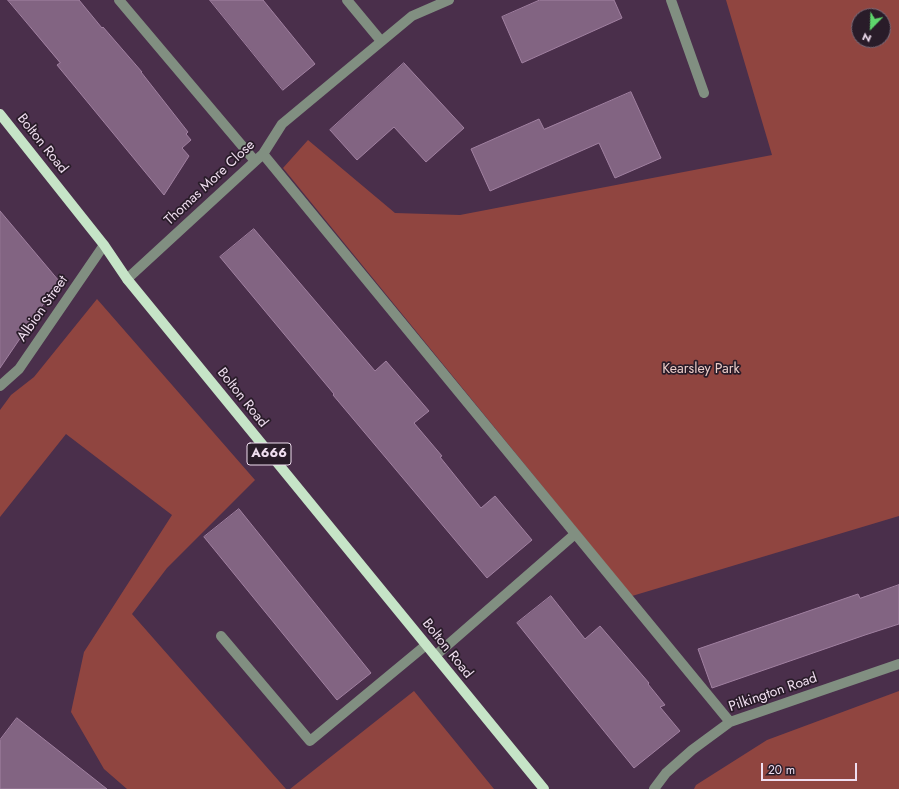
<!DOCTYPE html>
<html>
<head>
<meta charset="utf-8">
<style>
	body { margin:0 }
	#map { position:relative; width:899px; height:789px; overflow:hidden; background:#4a2f4b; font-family:Jost,sans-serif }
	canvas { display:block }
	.north { position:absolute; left:851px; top:8px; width:40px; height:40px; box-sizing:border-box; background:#291c29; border:1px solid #796a79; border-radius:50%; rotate:203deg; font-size:11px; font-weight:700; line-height:16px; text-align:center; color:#f0def0 }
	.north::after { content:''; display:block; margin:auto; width:14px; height:18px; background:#5ed56c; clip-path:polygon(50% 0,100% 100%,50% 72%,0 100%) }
	.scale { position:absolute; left:761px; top:763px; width:96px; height:18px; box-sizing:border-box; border:2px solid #f0def0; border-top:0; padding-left:5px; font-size:12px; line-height:14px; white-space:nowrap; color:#f0def0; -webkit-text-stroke:3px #291c29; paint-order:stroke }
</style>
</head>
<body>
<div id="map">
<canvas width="899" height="789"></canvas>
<div class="north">N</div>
<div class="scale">20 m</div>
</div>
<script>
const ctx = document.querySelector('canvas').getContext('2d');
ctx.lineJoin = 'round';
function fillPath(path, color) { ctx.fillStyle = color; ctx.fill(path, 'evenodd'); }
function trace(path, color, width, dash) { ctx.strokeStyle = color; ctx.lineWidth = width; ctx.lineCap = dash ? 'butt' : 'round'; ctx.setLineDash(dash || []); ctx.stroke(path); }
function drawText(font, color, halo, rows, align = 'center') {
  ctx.font = font + ' Jost,sans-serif'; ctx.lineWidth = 3.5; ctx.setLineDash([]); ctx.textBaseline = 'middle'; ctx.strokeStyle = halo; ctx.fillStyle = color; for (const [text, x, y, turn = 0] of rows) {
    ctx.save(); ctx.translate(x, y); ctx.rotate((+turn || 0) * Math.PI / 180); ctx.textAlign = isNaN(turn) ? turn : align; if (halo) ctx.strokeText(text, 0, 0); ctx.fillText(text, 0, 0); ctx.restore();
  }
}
fillPath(new Path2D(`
	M726 0H899V516L632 596 283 168 308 140 395 213 460 215 772 155ZM859 16H883V40H859Z
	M97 299 255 480 167 568 132 614 286 789H127L104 769 71 712 84 652 172 515 66 434 0 517V410L11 395 34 377Z
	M414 691 494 789H290Z
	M899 691V789H694L696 785 767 740Z`), '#904540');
const building = new Path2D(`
	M8 0H79L102 28 103 27 142 72H141L188 132 186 134 191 140 182 148 189 156 164 195 57 65 60 63Z
	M210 0H263L315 64 283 90Z
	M540 0H614L622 18 522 63 502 17Z
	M404 63 464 128 426 162 394 127 357 160 330 130Z
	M631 92 661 158 615 178 599 143 490 191 471 149 539 119 544 129Z
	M0 211 59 281 0 368Z
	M254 229 322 309 375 371 386 361 429 411 414 423 442 456 440 457 481 508 495 496 532 540 487 578 333 395 334 394 220 257Z
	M239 509 371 673 337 700 204 537Z
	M899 585V624L865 635 712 688 698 649 858 594 860 598Z
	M551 596 585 639 600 626 649 683 648 684 665 705 660 707 680 731 634 768 573 693 517 623Z
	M17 718 107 789H0V740Z`);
fillPath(building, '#826482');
trace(building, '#a181a1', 1);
trace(new Path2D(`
	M119 0 255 161
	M347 0 381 41
	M671 0 704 93
	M263 154 730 722
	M127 279 263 154 282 124 412 16 449 0
	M0 386 19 369 104 245
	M221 636 310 741 426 645
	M435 656 575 534
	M654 789 666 773 692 750 730 722 899 664`), '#818f81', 10);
trace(new Path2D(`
	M0 114 104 245 127 279 544 789`), '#c6e4c7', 10);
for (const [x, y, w] of [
	[269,454,44]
]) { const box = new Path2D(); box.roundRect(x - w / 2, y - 11, w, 22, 3); ctx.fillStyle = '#291c29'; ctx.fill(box); trace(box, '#f0def0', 1); }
drawText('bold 13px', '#f0def0', null, [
	["A666",269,454]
]);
drawText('14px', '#f0def0', '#291c29', [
	["Bolton Road",42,144,51],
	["Thomas More Close",210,183,-43],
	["Albion Street",43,309,-55],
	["Bolton Road",242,398,51],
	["Bolton Road",447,649,51],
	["Pilkington Road",773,693,-19]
]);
drawText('14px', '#ebcdc9', '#291c29', [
	["Kearsley Park",701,370]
]);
</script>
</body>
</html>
